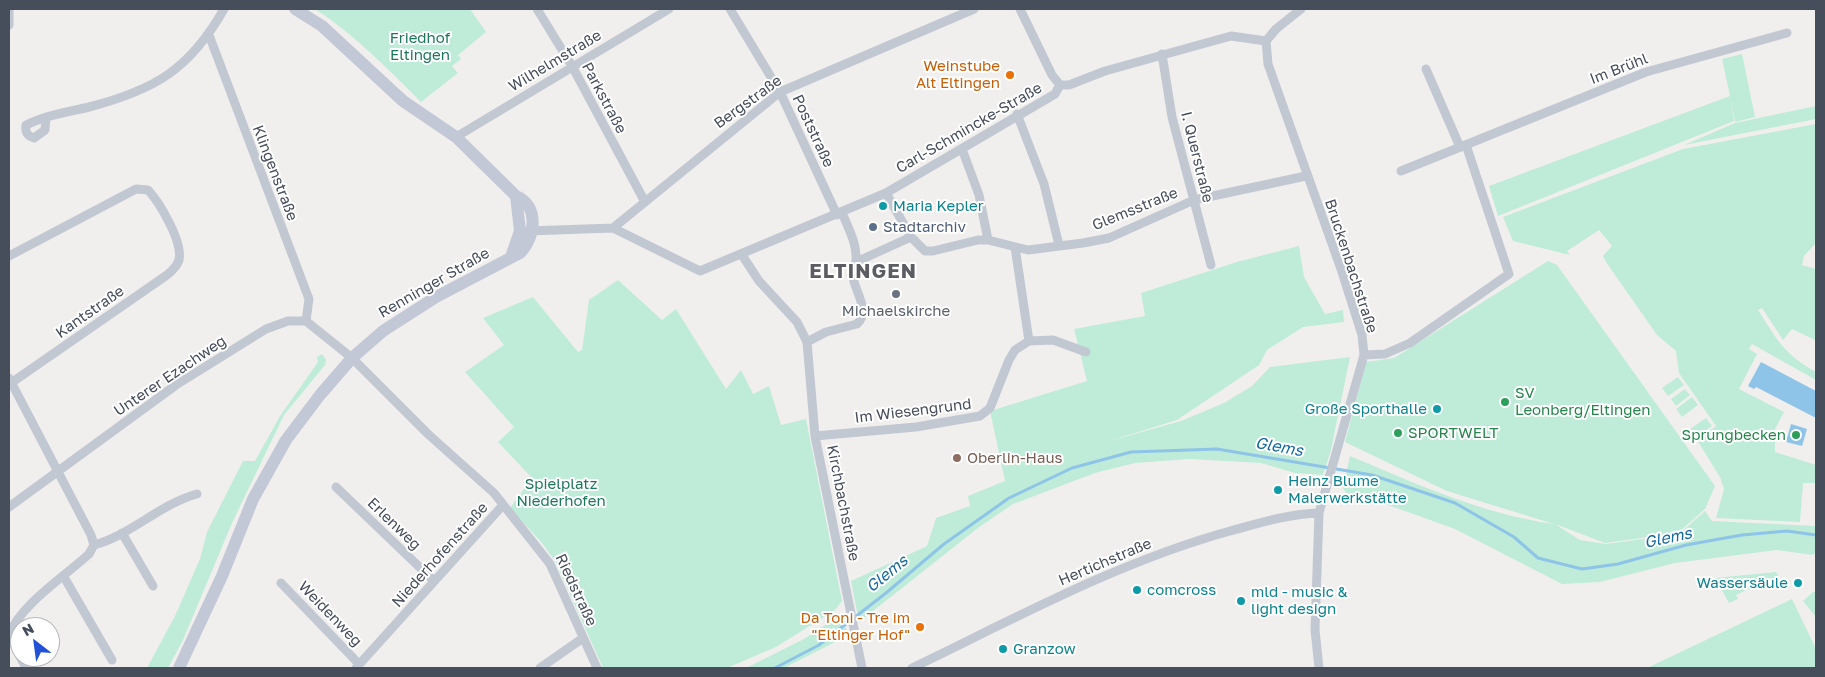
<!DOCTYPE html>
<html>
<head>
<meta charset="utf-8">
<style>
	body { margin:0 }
	#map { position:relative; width:1825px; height:677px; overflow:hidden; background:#f1efee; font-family:"Golos Text",sans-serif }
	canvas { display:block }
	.frame { position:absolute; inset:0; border:10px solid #474e5b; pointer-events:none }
	.north { position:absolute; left:10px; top:617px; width:50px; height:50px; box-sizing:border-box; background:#fff; border:1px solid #b5b8bd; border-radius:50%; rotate:330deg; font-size:14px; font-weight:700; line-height:20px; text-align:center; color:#474e5b }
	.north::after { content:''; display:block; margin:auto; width:18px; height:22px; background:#2251d7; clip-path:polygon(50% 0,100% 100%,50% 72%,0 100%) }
</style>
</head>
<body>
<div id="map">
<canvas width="1825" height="677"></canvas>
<div class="frame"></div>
<div class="north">N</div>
</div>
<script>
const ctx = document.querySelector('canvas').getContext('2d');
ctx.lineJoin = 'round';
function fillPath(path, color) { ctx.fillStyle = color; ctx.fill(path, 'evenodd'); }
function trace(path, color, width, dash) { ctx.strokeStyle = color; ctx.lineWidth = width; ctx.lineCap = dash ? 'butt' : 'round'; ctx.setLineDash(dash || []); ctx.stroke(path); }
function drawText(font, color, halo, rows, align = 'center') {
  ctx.font = font + ' "Golos Text",sans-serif'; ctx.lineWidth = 4; ctx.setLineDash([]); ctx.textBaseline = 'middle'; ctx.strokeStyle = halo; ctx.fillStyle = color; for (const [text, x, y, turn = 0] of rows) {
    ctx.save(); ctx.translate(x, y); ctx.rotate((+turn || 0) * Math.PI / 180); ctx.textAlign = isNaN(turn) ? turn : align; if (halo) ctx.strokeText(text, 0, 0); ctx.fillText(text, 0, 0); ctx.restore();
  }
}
fillPath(new Path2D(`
	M315 9H470L486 32 458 55 461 59 452 66 458 73 421 102C388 69 354 34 315 9Z
	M1742 54 1755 117 1735 122 1731 101 1734 121 1498 216 1489 186 1730 96 1722 59Z
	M1816 106V119L1684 145 1735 123Z
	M1816 124V243L1804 256 1802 265 1816 269 1815 340 1792 329 1783 340 1762 308 1758 310C1778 341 1783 353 1816 372V380L1752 344 1749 349 1757 354 1739 389 1784 412 1775 429V452L1816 465V483H1803L1800 522 1716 518 1724 489 1720 477 1697 440 1716 426 1679 373 1676 351 1657 335 1606 262 1603 256 1612 246 1599 230 1567 251 1570 255 1513 241 1503 217 1683 149Z
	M1299 246 1304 277 1325 314 1343 310 1344 322 1303 327 1267 350 1259 365 1177 420 1109 441 1181 421 1224 403 1252 386 1270 367 1350 357 1331 450 1323 475 1295 473 1261 463 1189 459 1135 463 1095 473 1013 504 978 528 859 622 851 581 927 546 936 518 970 506 968 496 1005 481 990 411 1087 381 1074 329 1145 316 1141 293 1237 262Z
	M1548 261 1557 265 1715 486 1705 509 1678 533 1605 543 1555 524 1580 540 1606 544 1679 534 1705 511 1712 521 1816 526V553L1812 555 1777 550 1675 563 1600 582 1562 584 1455 529 1391 506 1349 495 1343 489 1350 456C1417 484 1482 514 1554 524L1447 491 1345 442 1366 362 1394 358Z
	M618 280 662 320 676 309 726 389 741 370 753 394 769 386 781 425 806 419 842 601 835 610 776 647 727 668H603L555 561 542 543 510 508 532 478 498 442 514 427 465 372 504 345 483 318 533 297 578 352 582 350 589 300Z
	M322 354 326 360 325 365 284 415 232 523 183 640 168 668H147L175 616 200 559 207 532 243 461H255L280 416 318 362 317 357Z
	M1678 377 1684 385 1668 396 1662 388Z
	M1685 389 1690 395 1676 406 1671 399Z
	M1692 397 1698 405 1682 417 1676 409Z
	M1706 418 1712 426 1696 437 1690 429Z
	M1776 572 1780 580 1772 584 1769 579 1736 595 1738 599 1729 603 1715 578Z
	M1813 592H1816V617L1803 601Z
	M1792 599 1816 649V668H1647Z
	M839 616 847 630 843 638 784 668H746L804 639Z`), '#beecd8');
fillPath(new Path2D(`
	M1761 362 1816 391V418L1756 387 1754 389 1748 386Z
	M1791 424 1807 429 1802 446 1786 442Z`), '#8ec4e7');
trace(new Path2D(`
	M775 668 819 645 886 593 944 544 1009 498 1072 468 1131 452 1217 449 1372 475 1455 503 1514 537 1538 558 1582 569 1618 564 1686 545 1742 535 1787 531 1816 535`), '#8ec4e7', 3);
trace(new Path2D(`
	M9 9V25
	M537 9 572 66 645 202
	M730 9 780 92 837 215
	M1020 9 1052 75 1060 85
	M1301 9 1276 29 1266 41 1268 64 1341 269 1362 335 1364 355 1319 513 1315 630 1319 668
	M209 35 309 299 306 321
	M1162 54 1172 117 1211 265
	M1426 69 1460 147
	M1060 85H1069L1105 71 1231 36 1266 41
	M1017 114 1044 184 1059 245
	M46 117 45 130 34 138C27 136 25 132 26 125 46 115 68 112 89 107 155 90 190 69 224 9
	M456 137 669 9
	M962 149 979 195 988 240
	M1401 171 1646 72 1787 33
	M886 193 911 237 925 251H933L978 240H988L1028 250 1083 243 1109 238 1194 200 1306 176
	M613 228 780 92 974 9
	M528 231 613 228 700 271 886 193 1055 94 1060 85
	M1015 247 1029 341
	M742 255 759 281 797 322 807 342 815 436 862 668
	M9 256 136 189 148 190C160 203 183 242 179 260 177 266 172 271 167 275L11 383
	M856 262 911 237
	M807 342 826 332 857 324C871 311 855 292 853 277 852 272 855 266 856 261 857 244 849 229 842 213
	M1364 355 1385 354 1410 343 1509 274 1466 145
	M9 378 91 535 94 545 89 554C64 577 21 604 9 635L26 668
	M815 436 916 427 980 416 990 408 1009 360 1015 350 1029 341 1053 340 1086 352
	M336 487 434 581
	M9 507 176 385 266 329 288 321H306L352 358 429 435 494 493 550 564 597 668
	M122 533 153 586
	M94 545C131 535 160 504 197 494
	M64 577 112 660
	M281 583 359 664
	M356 668 503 505
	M540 668 583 638
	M912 668C1016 618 1118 562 1230 531 1260 523 1288 514 1319 513`), '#c2c8d2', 9);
trace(new Path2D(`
	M511 257 520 231 516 196
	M179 668 222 576 253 499 286 440 320 395 352 358 383 331 436 297 520 253C536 237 539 205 516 196L456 137 403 101 322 26 295 9`), '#c2c8d6', 12);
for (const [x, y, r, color] of [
	[1010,75,5,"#e8710a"],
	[883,206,5,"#0f9aa8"],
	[873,227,5,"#5c6f8a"],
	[896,294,5,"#6b7280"],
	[1505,402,5,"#2e9e5b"],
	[1437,409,5,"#0f9aa8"],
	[1398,433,5,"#2e9e5b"],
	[1796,435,5,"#2e9e5b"],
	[957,458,5,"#8d6e63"],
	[1278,490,5,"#0f9aa8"],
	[1798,583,5,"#0f9aa8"],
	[1137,590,5,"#0f9aa8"],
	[1241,601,5,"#0f9aa8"],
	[920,627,5,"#e8710a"],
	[1003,649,5,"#0f9aa8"]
]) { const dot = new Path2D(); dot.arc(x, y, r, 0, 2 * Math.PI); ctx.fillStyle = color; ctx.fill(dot); trace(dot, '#fff', 2); }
drawText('15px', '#1c785a', '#fff', [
	["Friedhof",420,38],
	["Eltingen",420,55],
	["Spielplatz",561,484],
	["Niederhofen",561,501]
]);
drawText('15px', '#474e5b', '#fff', [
	["Wilhelmstraße",555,61,-31],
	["Im Brühl",1619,69,-21],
	["Parkstraße",604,98,62],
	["Bergstraße",748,102,-36],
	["Carl-Schmincke-Straße",969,128,-30],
	["Poststraße",813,131,65],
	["I. Querstraße",1197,157,76],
	["Klingenstraße",275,173,69],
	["Glemsstraße",1135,209,-22],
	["Bruckenbachstraße",1351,266,72],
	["Renninger Straße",434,283,-30],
	["Kantstraße",90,312,-35],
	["Unterer Ezachweg",170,376,-34],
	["Im Wiesengrund",913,411,-7],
	["Kirchbachstraße",843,503,79],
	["Erlenweg",394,524,44],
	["Niederhofenstraße",440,555,-48],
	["Hertichstraße",1105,562,-23],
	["Riedstraße",576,590,65],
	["Weidenweg",330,614,46]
]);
drawText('15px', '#c56008', '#fff', [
	["Weinstube",1000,66],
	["Alt Eltingen",1000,83],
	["Da Toni - Tre im",910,618],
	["\"Eltinger Hof\"",910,635]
], 'right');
drawText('15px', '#0d838f', '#fff', [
	["Maria Kepler",893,206],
	["Große Sporthalle",1427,409,"right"],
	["Heinz Blume",1288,481],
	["Malerwerkstätte",1288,498],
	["Wassersäule",1788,583,"right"],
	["comcross",1147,590],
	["mld - music &",1251,592],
	["light design",1251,609],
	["Granzow",1013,649]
], 'left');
drawText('15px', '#4e5e75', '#fff', [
	["Stadtarchiv",883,227]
], 'left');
drawText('15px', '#5b616d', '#fff', [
	["Michaelskirche",896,311]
]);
drawText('15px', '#27864d', '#fff', [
	["SV",1515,393],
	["Leonberg/Eltingen",1515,410],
	["SPORTWELT",1408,433],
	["Sprungbecken",1786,435,"right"]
], 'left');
drawText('15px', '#785e54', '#fff', [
	["Oberlin-Haus",967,458]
], 'left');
drawText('italic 16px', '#146aa1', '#fff', [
	["Glems",1279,447,10],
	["Glems",1668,538,-12],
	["Glems",887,574,-39]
]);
ctx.letterSpacing = '1px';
drawText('bold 20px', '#5b5d63', '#fff', [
	["ELTINGEN",863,272]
]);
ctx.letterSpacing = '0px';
</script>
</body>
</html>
